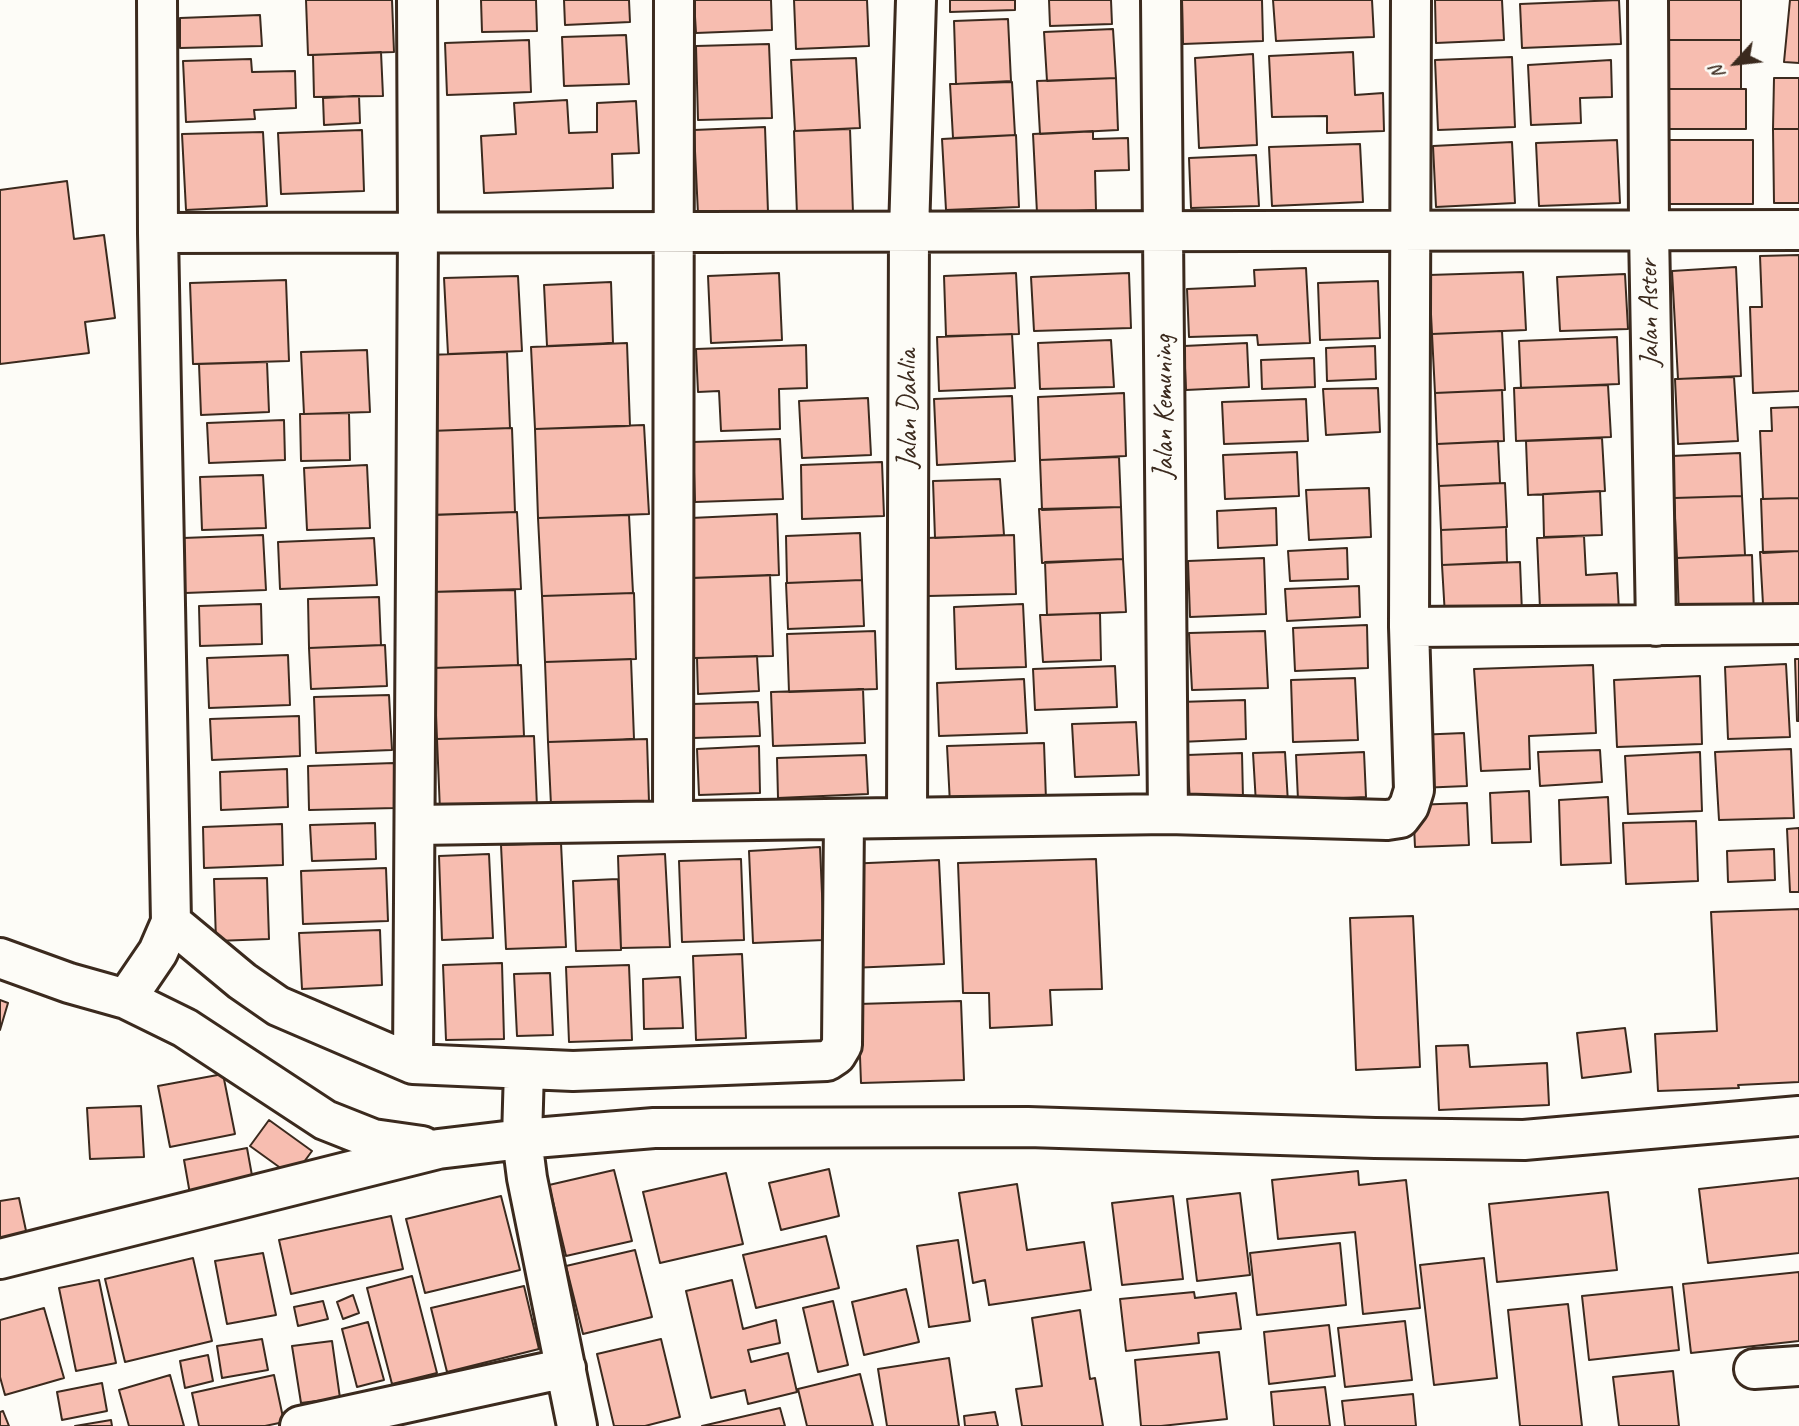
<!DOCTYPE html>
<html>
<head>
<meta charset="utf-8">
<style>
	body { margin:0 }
	#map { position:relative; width:1799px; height:1426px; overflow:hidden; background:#fdfcf7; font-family:Caveat,sans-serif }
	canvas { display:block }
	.north { position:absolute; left:1701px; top:28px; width:70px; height:70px; -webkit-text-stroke:5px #fdfcf7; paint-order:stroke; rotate:243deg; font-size:19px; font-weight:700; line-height:28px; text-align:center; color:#3b2a1e }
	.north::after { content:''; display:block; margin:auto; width:24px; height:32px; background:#3b2a1e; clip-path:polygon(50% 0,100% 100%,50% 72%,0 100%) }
</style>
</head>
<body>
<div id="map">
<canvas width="1799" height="1426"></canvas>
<div class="north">N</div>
</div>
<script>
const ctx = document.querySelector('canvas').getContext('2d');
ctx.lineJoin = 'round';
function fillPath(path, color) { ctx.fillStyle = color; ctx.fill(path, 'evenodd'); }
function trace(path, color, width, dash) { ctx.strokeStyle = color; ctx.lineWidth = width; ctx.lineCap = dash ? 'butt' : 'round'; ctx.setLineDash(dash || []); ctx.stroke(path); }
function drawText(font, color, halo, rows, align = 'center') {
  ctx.font = font + ' Caveat,sans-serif'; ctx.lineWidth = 5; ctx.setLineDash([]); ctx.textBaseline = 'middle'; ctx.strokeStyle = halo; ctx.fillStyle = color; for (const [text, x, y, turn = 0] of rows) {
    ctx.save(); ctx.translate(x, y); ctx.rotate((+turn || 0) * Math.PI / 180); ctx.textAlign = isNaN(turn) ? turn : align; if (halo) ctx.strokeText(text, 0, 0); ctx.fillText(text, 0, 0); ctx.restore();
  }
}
const building = new Path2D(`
	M306 0H392L394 52 308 55Z
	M481 0H536L537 31 482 32Z
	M564 0H629L630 22 565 25Z
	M694 0H771L772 30 696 33Z
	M794 0H867L869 46 796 49Z
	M950 0H1015V10L950 12Z
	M1049 0H1111L1112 24 1050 26Z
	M1182 0H1262L1263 41 1183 44Z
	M1273 0H1372L1374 37 1276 41Z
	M1435 0H1502L1504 40 1436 43Z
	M1619 0 1621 44 1522 48 1520 4Z
	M1663 0H1741V40H1663Z
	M1790 0H1799V63L1784 62Z
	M260 15 262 46 180 48V18Z
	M1008 19 1011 81 956 84 954 21Z
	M1113 29 1116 78 1047 81 1044 32Z
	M626 35 629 84 564 86 562 37Z
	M529 40 531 92 447 95 445 43Z
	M1663 40H1741V89H1664Z
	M769 44 772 118 698 120 696 46Z
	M381 52 383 96 314 97 313 55Z
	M1353 52 1355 95 1383 93 1384 131 1327 133V116L1272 117 1269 56Z
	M1253 54 1257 145 1199 148 1195 58Z
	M1512 57 1515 127 1438 130 1435 60Z
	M856 58 860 128 795 131 791 60Z
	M251 59 252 72 295 71 296 108 254 110 255 119 186 122 183 61Z
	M1611 60 1612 97 1580 98 1581 123 1531 125 1528 65Z
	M1116 78 1118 130 1040 134 1037 81Z
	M1774 78H1799V129H1773Z
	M1012 82 1015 135 953 138 950 84Z
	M1664 89H1746V129H1664Z
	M359 96 360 123 324 125 323 98Z
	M567 100 569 133 597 132V103L636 101 639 153 612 154 613 188 484 193 481 136 516 134 514 103Z
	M765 127 768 212 698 214 694 130Z
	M850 129 853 213 797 215 794 131Z
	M1773 129H1799V203H1774Z
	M362 130 364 191 281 194 278 133Z
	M1093 131V139L1128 138 1129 170 1095 171 1096 210 1037 213 1033 134Z
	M263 132 267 206 186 210 182 134Z
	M1016 135 1019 207 946 210 942 139Z
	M1617 140 1620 203 1539 206 1536 143Z
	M1661 140H1753V204H1661Z
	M1512 142 1515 203 1436 207 1433 146Z
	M1360 144 1363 202 1272 206 1269 147Z
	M1256 155 1259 206 1191 208 1189 158Z
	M67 181 74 239 104 235 115 318 85 322 89 353 0 364V190Z
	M1799 255V391L1753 393 1750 307H1762L1760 256Z
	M1736 267 1741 376 1678 379 1672 271Z
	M1306 268 1310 343 1258 345 1257 335 1189 337 1187 289 1255 286 1254 270Z
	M1523 272 1526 330 1432 334 1429 275Z
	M779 273 782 340 711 343 708 276Z
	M1016 273 1019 334 946 336 944 276Z
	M1129 273 1131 328 1034 331 1031 277Z
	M1625 274 1628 329 1560 331 1557 277Z
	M518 276 522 351 448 354 444 278Z
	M286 280 289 361 193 364 190 283Z
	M1378 281 1380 338 1320 340 1318 283Z
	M611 282 613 343 547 346 544 285Z
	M1502 331 1505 390 1435 393 1432 334Z
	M1012 334 1015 388 939 391 937 337Z
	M1617 337 1619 384 1521 388 1519 341Z
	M1111 340 1114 387 1040 389 1038 343Z
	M627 343 630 426 535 429 531 347Z
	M1247 343 1249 387 1186 390 1184 346Z
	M806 345 807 388 779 389 780 429 721 431 719 391 698 392 696 349Z
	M1375 346 1376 379 1327 381 1326 348Z
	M367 350 370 412 304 414 301 352Z
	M507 352 510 428 430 431 428 355Z
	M1314 358 1315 387 1262 389 1261 360Z
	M267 362 269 412 201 415 199 364Z
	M1734 377 1738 441 1678 444 1675 379Z
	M1608 385 1611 437 1516 441 1514 388Z
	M1378 388 1380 432 1326 435 1323 389Z
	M1502 390 1504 441 1437 444 1435 393Z
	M1124 393 1126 456 1040 460 1038 397Z
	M1012 396 1015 461 937 465 934 399Z
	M868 398 871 455 802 458 799 401Z
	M1306 399 1308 441 1224 444 1222 402Z
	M1799 407V498L1763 499 1760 431H1772L1771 408Z
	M349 413 350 460 301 461 300 414Z
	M284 420 285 460 209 463 207 423Z
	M644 425 649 514 538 518 535 429Z
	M512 428 515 512 434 515 430 431Z
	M1602 438 1605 491 1528 495 1526 441Z
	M780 439 783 499 695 502 693 442Z
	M1498 441 1500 483 1439 486 1437 444Z
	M1297 452 1299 496 1225 499 1223 455Z
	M1740 453 1742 496 1674 498 1672 456Z
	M1119 457 1121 507 1042 510 1040 460Z
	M882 462 884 516 802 519 801 465Z
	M367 465 370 528 307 530 304 468Z
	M263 475 266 528 202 530 200 477Z
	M1000 479 1004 535 935 538 933 481Z
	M1505 483 1507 527 1441 530 1439 486Z
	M1369 488 1371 537 1309 540 1306 490Z
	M1600 491 1602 535 1544 537 1543 494Z
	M1742 496 1745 555 1677 558 1674 498Z
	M1799 498V551L1763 553 1761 499Z
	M1121 507 1123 559 1042 563 1039 509Z
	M1276 508 1277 545 1218 548 1217 511Z
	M517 512 521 589 431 592 427 515Z
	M777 514 779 575 693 578 691 518Z
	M629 515 633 593 542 596 538 518Z
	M1506 527 1507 562 1442 565 1441 530Z
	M860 533 862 580 787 583 786 536Z
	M263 535 266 590 185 593 183 538Z
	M1014 535 1016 594 928 596 926 538Z
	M1584 536 1586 575 1617 573 1619 611 1540 609 1537 538Z
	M374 538 377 585 280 589 278 542Z
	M1347 548 1348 579 1290 581 1288 551Z
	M1799 551V609L1772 610V604H1763L1760 552Z
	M1752 555 1754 613 1679 616 1677 558Z
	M1264 558 1266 614 1190 617 1188 561Z
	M1123 559 1126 612 1047 615 1045 562Z
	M1520 562 1522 613 1445 616 1442 565Z
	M770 575 773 656 694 658 690 578Z
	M862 580 864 626 788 629 786 583Z
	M1359 586 1360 617 1287 621 1285 589Z
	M515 590 518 665 434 668 431 592Z
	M634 593 636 659 545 662 542 596Z
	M379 597 381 645 309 648 308 599Z
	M261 604 262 644 200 646 199 606Z
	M1023 604 1026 667 956 669 954 607Z
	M1100 613 1101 660 1043 662 1040 615Z
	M1367 625 1368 668 1295 671 1293 628Z
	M875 631 877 689 789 692 787 634Z
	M1265 631 1268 688 1192 690 1189 633Z
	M385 645 387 686 311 689 309 648Z
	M288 655 290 705 209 708 207 658Z
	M757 656 759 691 698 694 697 658Z
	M631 659 634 739 548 742 545 662Z
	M1795 659H1799V721H1797Z
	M1786 664 1790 737 1728 739 1725 667Z
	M521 665 524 736 437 739 434 668Z
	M1593 665 1596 733 1529 736 1530 769 1481 771 1474 669Z
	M1115 666 1117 707 1035 710 1033 669Z
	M1700 676 1702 744 1617 747 1614 680Z
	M1355 678 1358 740 1293 742 1291 680Z
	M1024 679 1027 733 939 736 937 683Z
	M863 689 865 743 773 746 771 692Z
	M389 695 392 750 316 753 314 697Z
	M1245 700 1246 739 1180 742 1179 702Z
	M758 702 760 736 693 738 692 704Z
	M299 716 300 756 212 760 210 719Z
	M1136 722 1139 775 1075 777 1072 724Z
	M1464 733 1467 786 1419 788 1416 735Z
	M534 736 537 807 440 811 437 739Z
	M647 739 649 802 551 805 548 742Z
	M1044 743 1046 800 950 804 947 746Z
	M759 746 760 793 699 795 697 749Z
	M1791 749 1794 818 1719 820 1715 752Z
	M1600 750 1602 782 1540 786 1538 752Z
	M1285 752 1288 803 1256 804 1253 753Z
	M1364 752 1366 797 1298 800 1296 755Z
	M1700 752 1702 811 1628 814 1625 756Z
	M1242 753 1243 799 1190 801 1187 755Z
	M866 755 868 794 778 798 777 758Z
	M394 763 396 808 309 810 308 766Z
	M287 769 288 807 221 810 220 772Z
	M1529 791 1531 842 1492 843 1490 793Z
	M1608 797 1611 863 1561 865 1559 800Z
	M1467 803 1469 845 1415 847 1413 805Z
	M1696 821 1698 881 1626 884 1623 823Z
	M375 823 376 859 312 861 310 825Z
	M282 824 283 865 204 868 203 827Z
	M1799 828V892H1790L1787 829Z
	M561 843 566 947 506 949 501 845Z
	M820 847 824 940 753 943 749 851Z
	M1774 849 1775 880 1728 882 1727 851Z
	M489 854 493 938 442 940 439 856Z
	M665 854 670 947 621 948 618 856Z
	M741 859 744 940 682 942 679 861Z
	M1096 859 1102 989 1050 990 1052 1025 990 1028 989 993H963L958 863Z
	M939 860 944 964 850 968 845 864Z
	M386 868 388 921 303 924 301 871Z
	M267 878 269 939 216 941 214 879Z
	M618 879 621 950 576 951 573 881Z
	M1799 909V1082L1738 1085 1739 1088 1658 1091 1655 1034 1717 1031 1711 912Z
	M1413 916 1420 1067 1356 1070 1350 918Z
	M380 930 382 985 302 989 299 933Z
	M742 954 746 1038 696 1040 693 956Z
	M502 963 504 1039 446 1040 443 965Z
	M629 965 632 1040 569 1042 566 967Z
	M550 973 553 1035 517 1036 514 974Z
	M680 977 683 1028 644 1029 643 979Z
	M0 1000 8 1003 0 1030Z
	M961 1001 964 1080 861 1083 858 1004Z
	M1625 1028 1631 1072 1582 1078 1577 1033Z
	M1468 1045 1470 1067 1547 1063 1549 1105 1439 1110 1436 1046Z
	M223 1074 235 1134 170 1147 158 1086Z
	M141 1106 144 1157 90 1159 87 1108Z
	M269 1120 312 1151 293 1177 250 1146Z
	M247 1148 253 1181 190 1194 184 1160Z
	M829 1169 839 1216 781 1230 769 1183Z
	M614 1170 632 1241 566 1256 549 1185Z
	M1358 1171 1359 1185 1406 1180 1420 1308 1363 1314 1355 1232 1278 1239 1272 1180Z
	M726 1173 743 1244 660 1263 643 1192Z
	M1799 1178V1253L1708 1263 1699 1189Z
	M1017 1184 1027 1250 1084 1242 1091 1290 989 1305 985 1280 973 1283 959 1193Z
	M1608 1192 1617 1270 1497 1282 1489 1204Z
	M1240 1193 1250 1275 1197 1281 1187 1199Z
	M501 1196 520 1270 425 1293 406 1219Z
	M1173 1196 1183 1279 1122 1285 1112 1203Z
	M19 1198 28 1240 0 1245V1201Z
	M391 1216 403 1269 291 1294 279 1240Z
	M826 1236 839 1288 756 1308 743 1255Z
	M958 1240 970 1321 929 1327 917 1246Z
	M1340 1243 1346 1305 1257 1315 1250 1253Z
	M635 1250 652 1317 583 1334 566 1266Z
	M263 1253 276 1315 227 1324 215 1261Z
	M193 1258 212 1341 125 1362 105 1279Z
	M1484 1258 1497 1378 1434 1385 1420 1265Z
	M1799 1272V1341L1691 1353 1683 1284Z
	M412 1276 437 1373 392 1384 367 1288Z
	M99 1280 116 1363 76 1371 59 1288Z
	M732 1280 743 1329 776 1320 780 1343 748 1350 751 1362 788 1353 797 1392 748 1404 745 1390 711 1398 686 1291Z
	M524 1286 539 1349 447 1372 431 1308Z
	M1672 1287 1679 1350 1589 1360 1582 1296Z
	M906 1289 919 1342 864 1355 852 1302Z
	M1194 1292 1195 1298 1236 1293 1241 1329 1198 1333 1199 1343 1126 1351 1120 1299Z
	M353 1295 359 1313 343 1319 337 1302Z
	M323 1301 328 1319 298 1326 294 1307Z
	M833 1301 848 1365 818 1372 803 1308Z
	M1568 1304 1582 1426H1520L1508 1310Z
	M44 1308 64 1378 5 1395 0 1377V1320Z
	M1080 1310 1090 1379 1095 1378 1103 1426H1022L1016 1389 1042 1386 1032 1318Z
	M1405 1321 1412 1380 1345 1387 1338 1328Z
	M368 1322 384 1380 357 1387 342 1329Z
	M1329 1325 1335 1376 1269 1384 1264 1332Z
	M262 1339 268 1370 222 1378 217 1346Z
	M661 1339 680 1417 645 1426H614L597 1354Z
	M332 1341 340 1398 301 1403 292 1346Z
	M1219 1352 1227 1419 1161 1426H1141L1135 1360Z
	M208 1355 213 1381 185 1388 180 1361Z
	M949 1358 959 1426H887L878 1369Z
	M1673 1371 1679 1426H1619L1613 1377Z
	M860 1374 873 1426H807L798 1389Z
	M170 1375 184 1426H129L119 1390Z
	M274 1375 284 1422 265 1426H199L192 1393Z
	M102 1383 107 1411 62 1420 57 1392Z
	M1325 1387 1330 1426H1274L1271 1392Z
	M1413 1394 1416 1426H1345L1342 1401Z
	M780 1408 785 1426H702Z
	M3 1411 9 1426H0V1412Z
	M995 1412 998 1426H965L964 1416Z
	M111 1420 112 1426H75Z`);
fillPath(building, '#f7bdb0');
trace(building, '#3b2a1e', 2);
const minor = new Path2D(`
	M1161 0 1168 814
	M1648 0 1649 230 1656 626
	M158 233 1799 230
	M1409 627 1799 624
	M907 817 909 232 916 0
	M673 821 674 0
	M415 825 1168 814 1387 820 1400 818 1409 806 1414 790 1409 627 1411 0
	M171 922 242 981 278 1006 413 1064 573 1071 827 1061 836 1055 842 1045 844 819
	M0 958 69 983 126 999 185 1028 325 1120 373 1139 422 1146
	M126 999 158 952 171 922 158 233 157 0
	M413 1064 418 232 417 0
	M524 1069 522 1139 527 1178 577 1426
	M0 1259 438 1149 522 1139 654 1128 1028 1127 1375 1138 1524 1140 1799 1116
	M1754 1369 1799 1366
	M300 1426 566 1368`);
trace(minor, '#3b2a1e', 44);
trace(minor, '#fdfcf7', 38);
drawText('28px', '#3b2a1e', '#fdfcf7', [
	["Jalan Aster",1650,313,-91],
	["Jalan Kemuning",1165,407,-90],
	["Jalan Dahlia",909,409,-90]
]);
</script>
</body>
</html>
